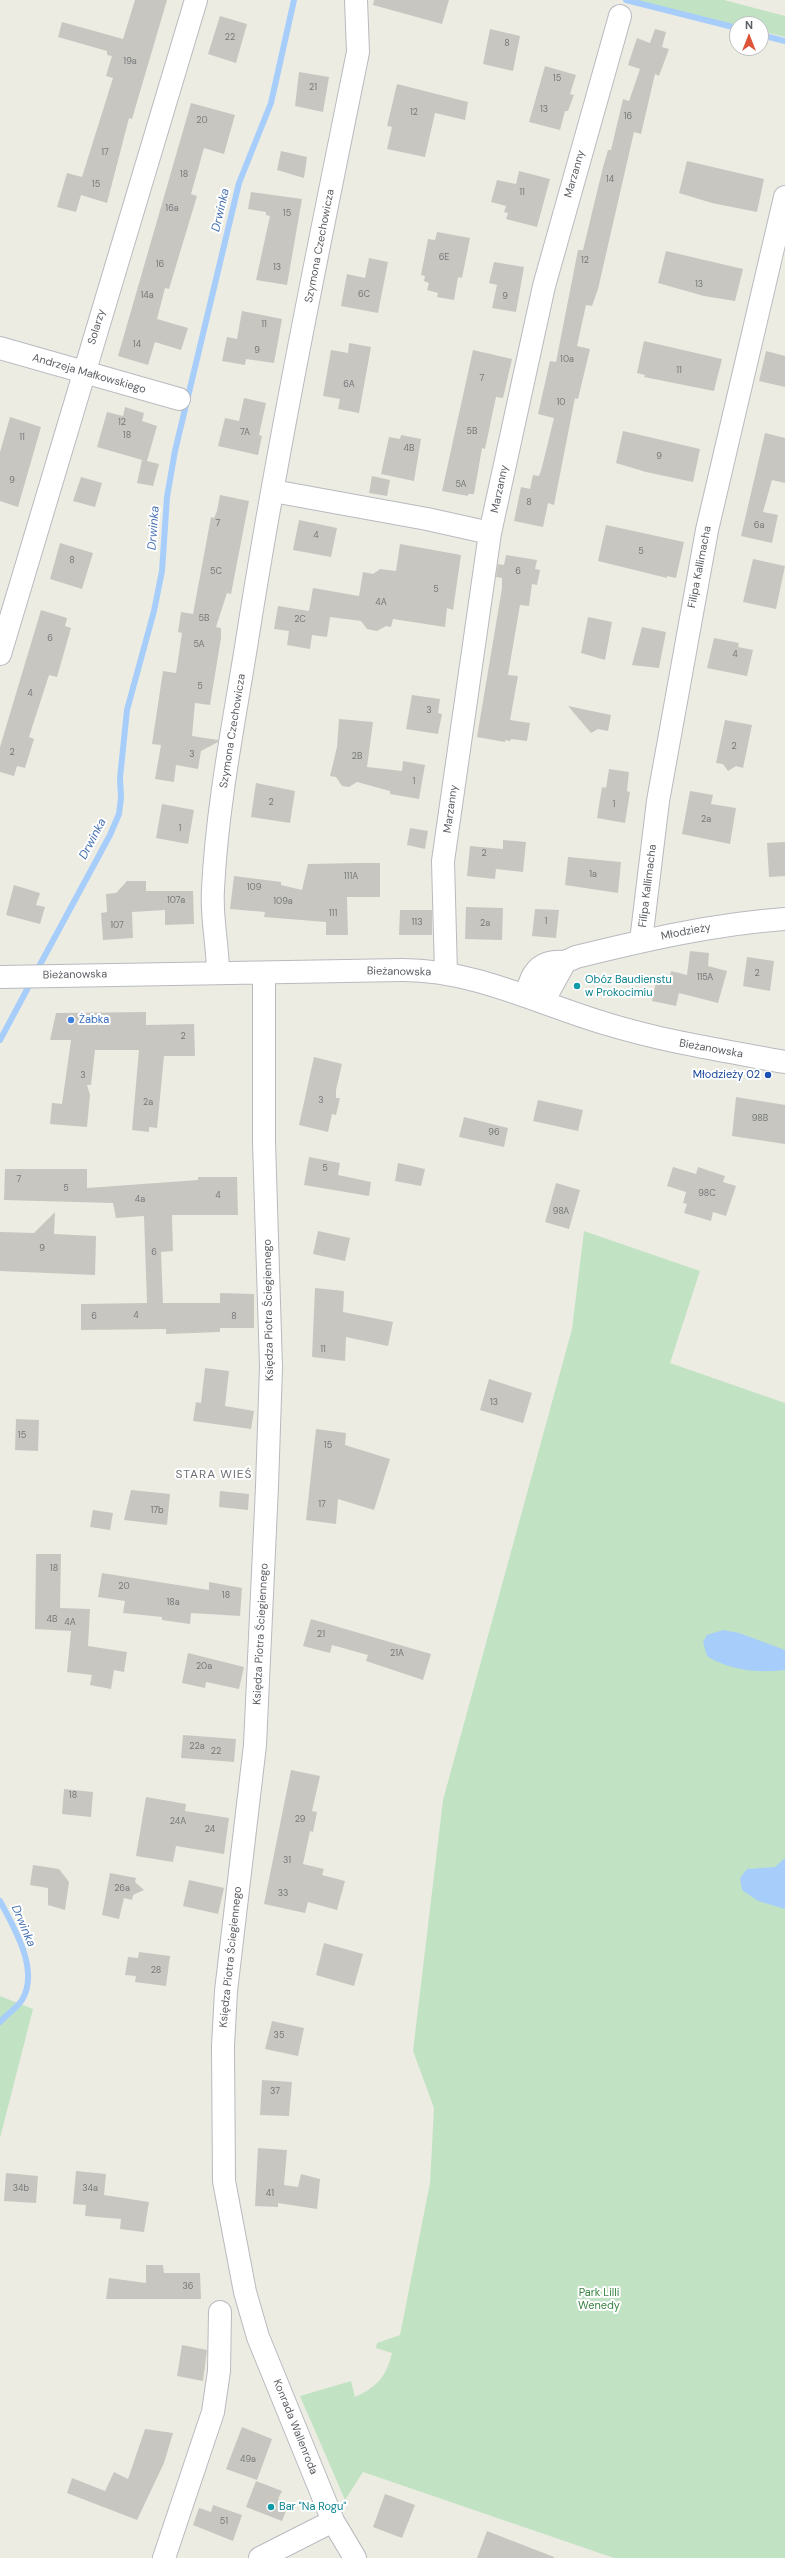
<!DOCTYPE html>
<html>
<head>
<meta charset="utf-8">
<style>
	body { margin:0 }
	#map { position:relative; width:785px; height:2558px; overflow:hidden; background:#edece3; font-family:"DM Sans",sans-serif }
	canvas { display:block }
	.north { position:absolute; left:729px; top:16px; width:40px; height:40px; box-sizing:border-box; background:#fff; border:1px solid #bdbfc1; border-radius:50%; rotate:0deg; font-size:11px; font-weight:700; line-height:16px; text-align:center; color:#5b5e63 }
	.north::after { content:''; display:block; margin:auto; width:14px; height:18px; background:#de5438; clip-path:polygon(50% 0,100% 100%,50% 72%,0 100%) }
</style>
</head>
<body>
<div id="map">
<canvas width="785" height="2558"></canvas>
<div class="north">N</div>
</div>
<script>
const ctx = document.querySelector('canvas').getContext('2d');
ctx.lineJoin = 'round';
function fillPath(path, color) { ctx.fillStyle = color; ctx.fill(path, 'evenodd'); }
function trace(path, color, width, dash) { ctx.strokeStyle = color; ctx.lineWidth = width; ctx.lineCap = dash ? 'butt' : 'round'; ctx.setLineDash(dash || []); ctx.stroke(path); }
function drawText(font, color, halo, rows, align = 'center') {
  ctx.font = font + ' "DM Sans",sans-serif'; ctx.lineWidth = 4; ctx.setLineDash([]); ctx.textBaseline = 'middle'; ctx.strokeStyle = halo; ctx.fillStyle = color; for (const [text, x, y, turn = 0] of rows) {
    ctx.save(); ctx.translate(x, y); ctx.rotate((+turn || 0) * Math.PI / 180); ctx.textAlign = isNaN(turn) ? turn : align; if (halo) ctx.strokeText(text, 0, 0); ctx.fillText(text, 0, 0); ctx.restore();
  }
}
fillPath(new Path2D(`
	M628 0H724L785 16V37L761 31V24L737 26Z
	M584 1231 700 1271 670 1363 785 1403V2558H614L363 2472 345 2500 300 2396 351 2381 355 2397C378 2386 386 2377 392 2353L376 2348 377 2343 400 2335 430 2183 434 2108 413 2051 443 1800 572 1329Z
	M0 1996 33 2009 0 2138Z`), '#c1e3c4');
fillPath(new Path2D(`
	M723 1630 739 1633 785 1650V1670C759 1673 730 1671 707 1656L703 1642 707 1635Z
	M785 1858V1909L758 1901 742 1890 740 1878 747 1869 775 1867Z`), '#a7cefa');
trace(new Path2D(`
	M626 0 737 28
	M761 35 785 41
	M36 972 110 835 119 814 121 798 120 778 127 710 154 611 162 571 167 497 175 451 239 183 271 103 294 0
	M0 1040 31 982
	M0 1901C14 1928 40 1970 22 2000 17 2008 6 2015 0 2022`), '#a7cefa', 6);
fillPath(new Path2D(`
	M135 0H167L132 119 129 118 107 203 81 195 76 212 57 207 67 173 82 177 113 78 106 76 112 56 107 55V51L58 37 62 22 123 39Z
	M374 0H449L442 24 373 5Z
	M220 16 247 24 236 63 208 54Z
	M490 29 520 36 513 71 483 64Z
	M655 29 666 32 662 47 669 49 659 76 655 74 641 134 634 132 598 289 592 306 586 305 577 346 590 349 578 399 575 398 554 505 548 503 543 527 514 521 521 487 530 489 533 475 539 476 542 467 554 418 538 414 550 361 556 362 578 250H583L603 167 608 150H611L623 99 629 101 640 69 628 65 637 38 650 43Z
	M545 66 576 75 570 94 574 95 568 111H565L560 130 529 122Z
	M299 72 329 77 323 112 295 106Z
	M397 84 468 102 465 120 435 113 425 157 387 149 392 127 387 126Z
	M191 103 235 115 224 154 204 148 191 194 197 196 169 289 165 288 157 319 188 328 181 350 155 342 148 365 118 356Z
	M281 151 307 157 304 178 277 170Z
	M687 161 764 179 757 212 712 203 679 193Z
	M519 171 550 179 537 227 506 219 508 213 504 212 506 206 491 202 497 180 516 184Z
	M251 192 302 199 287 285 256 280 270 216 266 215V212L248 209Z
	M437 232 470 238 462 278 458 277 454 300 437 297 438 293 427 290 429 283 424 281 425 276 421 275 428 239 435 240Z
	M666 251 743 269 735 301 704 296 658 283Z
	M369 258 388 262 378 313 341 306 347 274 365 278Z
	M494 262 524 267 516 312 492 308 497 285 489 283Z
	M242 311 282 319 274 363 246 359 245 365 222 361 227 337 237 339Z
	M644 341 722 359 714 391 644 377 645 375 637 373Z
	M349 343 371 347 359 413 338 409 340 399 323 396 331 350 348 353Z
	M473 350 512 359 503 398 496 397 485 449 482 448 474 494H468V496L442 491Z
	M766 351 785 356V387L759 381Z
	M244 398 266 403 259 435 262 436 258 455 218 446 225 418 239 421Z
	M125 407 144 413 142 421 157 426 147 461 159 464 153 486 137 483 142 460 146 461 97 447 107 412 123 416Z
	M10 417 41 427 18 507 0 501V452Z
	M623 431 700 449 693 482 646 472 616 463Z
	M765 433 785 438V483L772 480 763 512 778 515 772 543 741 536Z
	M401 435 421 439 414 481 381 474 389 437 400 439Z
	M372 476 390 480 387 496 369 493Z
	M81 477 102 483 95 507 73 501Z
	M220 495 249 501 231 594 227 593 216 627 221 628V638L210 705 195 703 192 736 218 740V742L201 751 198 769 176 765 174 782 155 779 161 745 152 744 163 671 176 673 182 633 178 632 181 612 193 614 211 517 214 518 217 511Z
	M299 520 337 528 331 557 293 550Z
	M606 525 684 542 676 578 667 576V578L598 561Z
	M60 543 93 553 82 589 50 579Z
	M400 544 461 555 453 610 447 608 445 627 393 619 391 627 386 626 377 631 367 629 361 621 330 617 327 637 312 635 310 649 287 645 289 631 274 629 278 606 309 611 313 588 359 596 363 572 373 574 380 569 396 571Z
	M506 555 537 560 535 569 540 570 537 585 532 584 529 606 520 605 508 675 518 676 510 720 530 723 527 741 511 739 510 741 505 740V742L477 737 502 588V578L496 577 498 564 504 565Z
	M753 559 785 566 776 609 743 602Z
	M41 610 67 618 65 626 71 628 57 677 49 675 29 737 34 739 25 768 17 766 14 776 0 772V747Z
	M588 617 612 622 605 660 581 653Z
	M642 627 666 632 659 668 632 665Z
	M714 638 739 643 738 647 753 650 747 676 707 668Z
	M412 695 440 699 438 713 442 714 438 734 406 729Z
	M568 706 611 715 608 731 598 729 591 733Z
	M339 719 373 722 367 767 402 771 403 761 425 765 419 799 390 794V791L357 782 349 787 342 786 336 777 330 776 337 747Z
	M725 720 752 725 743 768 736 766 728 771 723 764 716 763Z
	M609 769 629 772 627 791 630 792 625 823 597 818 602 787 606 788Z
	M256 783 295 791 290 823 251 817Z
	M690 791 713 795 711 804 736 808 730 844 682 834Z
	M162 804 194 810 188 844 156 838Z
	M410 828 428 831 425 849 407 845Z
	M503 840 526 842 523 872 496 869 495 879 467 876 470 846 503 849Z
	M785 842V876L769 877 767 843Z
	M568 857 621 862 618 893 565 885Z
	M359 863H380V897H347L348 935H326V922L264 917 265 912 230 909 234 876 281 882V885L302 890 308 864Z
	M127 881H146V891H193L194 924 165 925V910L132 912 133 938 103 940 101 913 107 912 106 894 116 893Z
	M14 885 40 893 36 905 45 907 40 924 6 915Z
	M466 907 503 908 502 940 465 939Z
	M535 909 559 910 556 938 532 936Z
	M400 910H432V935H399Z
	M690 951 709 953 708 966 727 971 718 1003 679 993 676 1006 652 1001 657 977 669 981 671 971 687 975Z
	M747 957 774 961 770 991 743 986Z
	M146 1012V1025L194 1024 195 1056H164L157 1128 149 1127V1132L132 1130 139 1050H95L91 1085H87L90 1095 87 1127 50 1124 52 1103 62 1104 71 1040H50L56 1013Z
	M314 1057 342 1064 336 1090V1098H340L336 1115 332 1114 328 1132 299 1125Z
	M736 1097 785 1105V1144L732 1136Z
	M538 1100 583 1110 578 1131 533 1121Z
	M464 1117 508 1128 504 1147 459 1137Z
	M309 1157 340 1163 338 1175 371 1182 369 1196 304 1185Z
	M398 1163 425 1169 421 1186 395 1181Z
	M673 1167 696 1174 698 1167 725 1176 723 1182 736 1186 726 1216 713 1212 711 1221 684 1213 687 1204 683 1203 686 1192 667 1186Z
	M5 1169H87V1188L198 1180V1177H237L238 1215H172L173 1251 161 1252 163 1303H220V1293L254 1294V1328H220V1332L166 1334V1329L81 1330V1304L147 1303 144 1216 116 1218 113 1203 4 1200Z
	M556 1183 580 1190 569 1229 545 1222Z
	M55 1212 54 1234 96 1236 95 1275 0 1271V1232L34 1233Z
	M318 1231 350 1238 345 1261 313 1254Z
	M315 1288 344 1291 343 1312 393 1322 388 1346 346 1337 345 1361 312 1357Z
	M205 1368 229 1371 225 1406 254 1411 251 1429 193 1421 196 1402 201 1403Z
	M489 1379 532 1393 523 1423 480 1410Z
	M16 1419 39 1420 38 1451 15 1450Z
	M316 1429 346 1433 345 1445 390 1459 374 1510 338 1499 336 1524 306 1520Z
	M131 1490 170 1494 167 1525 124 1520Z
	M220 1491 249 1494 248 1510 219 1507Z
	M93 1510 113 1513 110 1530 90 1527Z
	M36 1554H61L60 1608 90 1609 88 1646 127 1652 124 1672 114 1670 111 1689 90 1685 92 1675 67 1672 71 1631 35 1629Z
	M102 1573 209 1590V1582L242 1588 240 1616 191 1613 190 1624 162 1620V1617L123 1613 125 1601 98 1597Z
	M311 1619 431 1654 423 1680 366 1661 368 1655 332 1645 330 1653 303 1646Z
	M188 1653 244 1667 239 1689 206 1682 205 1688 182 1683Z
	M183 1735 236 1739 234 1762 181 1758Z
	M291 1770 320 1776 312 1811 317 1812 313 1832 310 1831 303 1864 324 1869 322 1875 345 1881 337 1910 308 1902 305 1913 264 1904Z
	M64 1789 93 1792 91 1817 62 1814Z
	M146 1797 186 1804 185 1811 229 1818 224 1854 176 1846 173 1862 136 1856Z
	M33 1865 59 1869 69 1882 65 1910 48 1905V1888L30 1885Z
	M110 1873 136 1878 135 1882 144 1890 133 1895 132 1900 124 1898 119 1919 102 1915Z
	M189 1880 224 1888 218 1914 183 1906Z
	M324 1943 363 1954 354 1986 316 1975Z
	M139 1952 170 1956 166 1986 135 1982 136 1976 125 1975 128 1957 138 1958Z
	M272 2021 304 2028 298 2056 265 2049Z
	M262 2080 292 2082 289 2116 260 2115Z
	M258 2148 287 2150 284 2185 298 2187 301 2174 320 2179 317 2209 278 2203V2207L255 2206Z
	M76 2171 106 2174 104 2195 149 2202 144 2232 120 2229 121 2219 85 2216 86 2205 73 2204Z
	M6 2173 38 2176 36 2203 4 2201Z
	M146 2265H163L164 2273H200L201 2299H106L109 2278 146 2283Z
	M182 2345 207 2350 203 2381 177 2376Z
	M242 2427 272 2439 257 2480 226 2469Z
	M145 2429 173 2433 164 2463 137 2520 67 2493 72 2478 105 2491 114 2472 128 2479Z
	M256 2481 282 2491 278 2499 289 2504 282 2521 246 2507Z
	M385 2494 415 2505 402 2538 373 2527Z
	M213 2505 242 2515 233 2541 193 2525 199 2508 211 2512Z
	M487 2531 554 2557V2558H477Z`), '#c8c6c0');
const minor = new Path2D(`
	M0 348 179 399
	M273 491 427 519 490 533
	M0 654 196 0
	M641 941 658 801 707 530 785 197
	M565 962C546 960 535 966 529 985L534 999 549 991 565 962 576 957C645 940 714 924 785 919
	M218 973C218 945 211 918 213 889 217 808 233 727 246 647 277 448 318 250 358 52L356 0
	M264 973V1142L271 1367 267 1486 255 1745 226 1991 223 2046 224 2181 245 2292 258 2337 333 2521 355 2558
	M446 973 443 861 490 533 544 286 620 16
	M0 977 403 970C475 970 539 1004 607 1024 666 1042 725 1051 785 1062
	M164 2558 213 2412 219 2371 220 2312
	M260 2558 333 2521`);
trace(minor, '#b8babf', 24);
trace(minor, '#fff', 22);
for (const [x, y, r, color] of [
	[577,986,4,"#0f9aa8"],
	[71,1020,4,"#3f7fe0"],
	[768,1075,4,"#1a4fb4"],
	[271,2507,4,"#0f9aa8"]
]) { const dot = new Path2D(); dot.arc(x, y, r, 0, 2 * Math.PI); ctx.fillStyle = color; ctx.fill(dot); trace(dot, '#fff', 1.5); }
drawText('9px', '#76787a', null, [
	["22",230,38],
	["8",507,44],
	["19a",130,62],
	["15",557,79],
	["21",313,88],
	["13",544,110],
	["12",414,113],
	["16",628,117],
	["20",202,121],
	["17",105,153],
	["18",184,175],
	["14",610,180],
	["15",96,185],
	["11",522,193],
	["16a",172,209],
	["15",287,214],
	["6E",444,258],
	["12",585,261],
	["16",160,265],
	["13",277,268],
	["13",699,285],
	["6C",364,295],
	["14a",147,296],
	["9",505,297],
	["11",264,325],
	["14",137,345],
	["9",257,351],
	["10a",567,360],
	["11",679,371],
	["7",482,379],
	["6A",349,385],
	["10",561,403],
	["12",122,423],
	["5B",472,432],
	["7A",245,433],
	["18",127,436],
	["11",22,438],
	["4B",409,449],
	["9",659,457],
	["9",12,481],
	["5A",461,485],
	["8",529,503],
	["7",218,524],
	["6a",759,526],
	["4",316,536],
	["5",641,552],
	["8",72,561],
	["5C",216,572],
	["6",518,572],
	["5",436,590],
	["4A",381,603],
	["5B",204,619],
	["2C",300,620],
	["6",50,639],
	["5A",199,645],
	["4",735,655],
	["5",200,687],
	["4",30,694],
	["3",429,711],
	["2",734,747],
	["2",12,753],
	["3",192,755],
	["2B",357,757],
	["1",414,782],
	["2",271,803],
	["1",614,805],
	["2a",706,820],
	["1",180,829],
	["2",484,854],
	["1a",593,875],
	["111A",351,877],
	["109",254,888],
	["107a",176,901],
	["109a",283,902],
	["111",333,914],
	["1",546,922],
	["113",417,923],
	["2a",485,924],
	["107",117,926],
	["2",757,974],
	["115A",705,978],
	["2",183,1037],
	["3",83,1076],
	["3",321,1101],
	["2a",148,1103],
	["98B",760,1119],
	["96",494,1133],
	["5",325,1169],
	["7",19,1180],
	["5",66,1189],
	["98C",707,1194],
	["4",218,1196],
	["4a",140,1200],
	["98A",561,1212],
	["9",42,1249],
	["6",154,1253],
	["4",136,1316],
	["6",94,1317],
	["8",234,1317],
	["11",323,1350],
	["13",494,1403],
	["15",22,1436],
	["15",328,1446],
	["17",322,1505],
	["17b",157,1511],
	["18",54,1569],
	["20",124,1587],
	["18",226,1596],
	["18a",173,1603],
	["4B",52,1620],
	["4A",70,1623],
	["21",321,1635],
	["21A",397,1654],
	["20a",204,1667],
	["22a",197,1747],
	["22",216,1752],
	["18",73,1796],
	["29",300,1820],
	["24A",178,1822],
	["24",210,1830],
	["31",287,1861],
	["26a",122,1889],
	["33",283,1894],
	["28",156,1971],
	["35",279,2036],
	["37",275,2092],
	["34b",21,2189],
	["34a",90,2189],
	["41",270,2194],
	["36",188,2287],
	["49a",248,2460],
	["51",224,2522]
]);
drawText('11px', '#5b5e63', '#fff', [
	["Marzanny",575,174,-74],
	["Szymona Czechowicza",320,246,-79],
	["Solarzy",97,327,-73],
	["Andrzeja Małkowskiego",89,374,16],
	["Marzanny",500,489,-78],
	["Filipa Kallimacha",700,567,-79],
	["Szymona Czechowicza",233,731,-81],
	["Marzanny",451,809,-82],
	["Filipa Kallimacha",648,886,-83],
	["Młodzieży",686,932,-11],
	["Bieżanowska",399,972,1],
	["Bieżanowska",75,975,-1],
	["Bieżanowska",711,1049,10],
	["Księdza Piotra Ściegiennego",269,1310,-91],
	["Księdza Piotra Ściegiennego",261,1634,-87],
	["Księdza Piotra Ściegiennego",231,1957,-84],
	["Konrada Wallenroda",295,2427,68]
]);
drawText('11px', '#0d838f', '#fff', [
	["Obóz Baudienstu",585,980],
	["w Prokocimiu",585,993],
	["Bar \"Na Rogu\"",279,2507]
], 'left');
drawText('11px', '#366cbe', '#fff', [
	["Żabka",79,1020]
], 'left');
drawText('11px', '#164399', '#fff', [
	["Młodzieży 02",760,1075]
], 'right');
drawText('11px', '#3a8344', '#fff', [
	["Park Lilli",599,2293],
	["Wenedy",599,2306]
]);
drawText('italic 12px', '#4873b3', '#fff', [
	["Drwinka",221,210,-77],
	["Drwinka",154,528,-86],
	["Drwinka",93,839,-62],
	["Drwinka",23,1926,67]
]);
ctx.letterSpacing = '1px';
drawText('12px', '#6d7075', '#fff', [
	["STARA WIEŚ",214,1475]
]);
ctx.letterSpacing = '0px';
</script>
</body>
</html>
